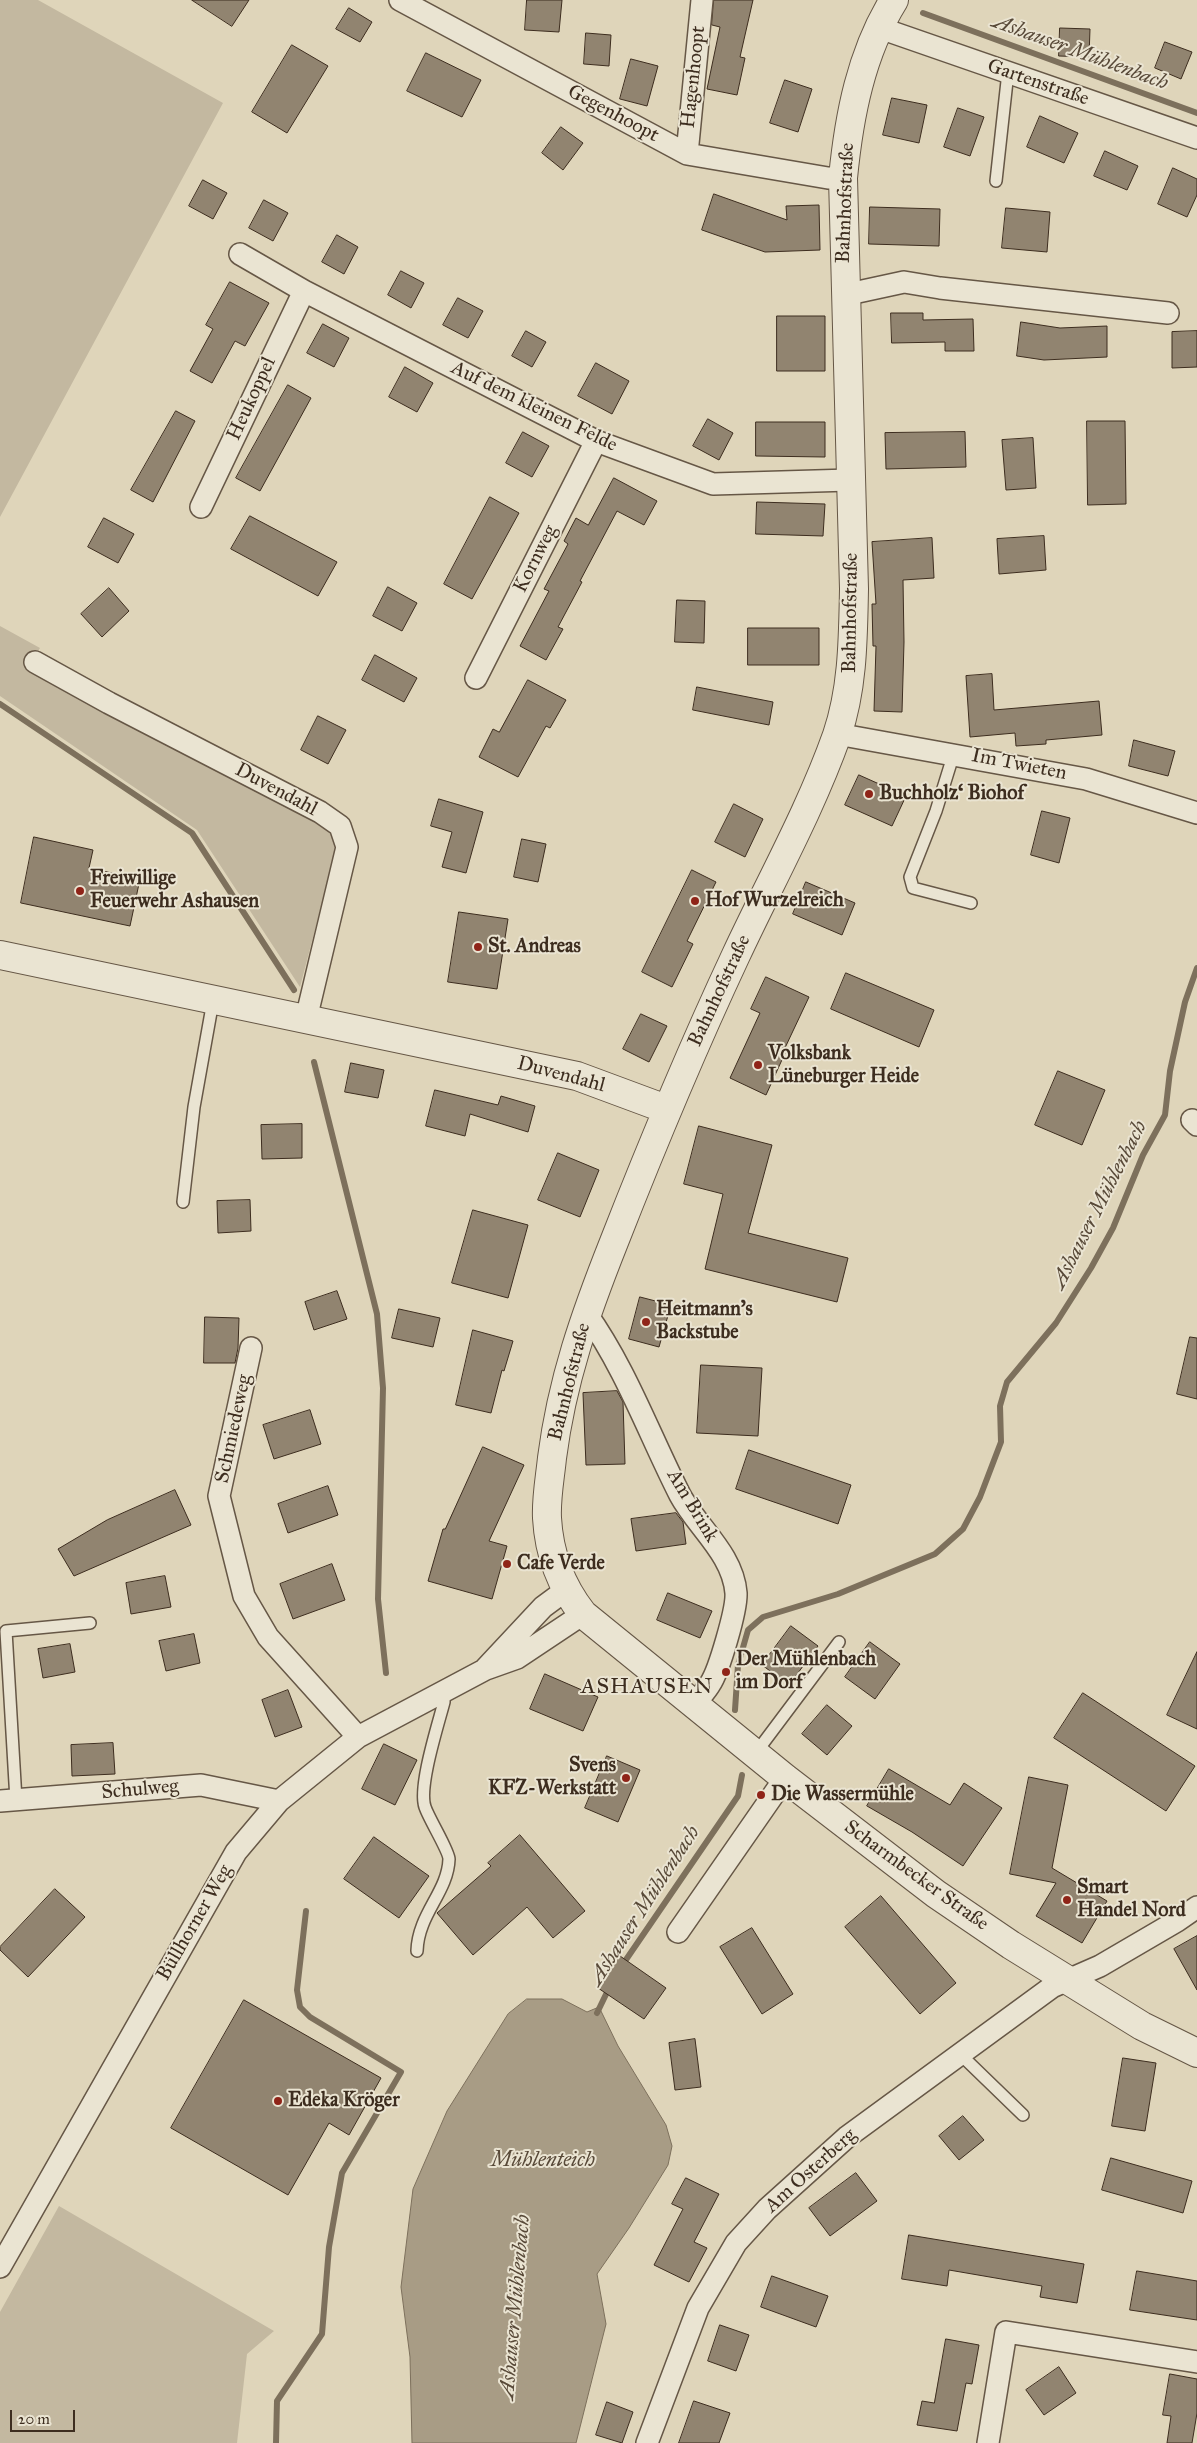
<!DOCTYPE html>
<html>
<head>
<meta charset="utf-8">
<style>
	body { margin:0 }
	#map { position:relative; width:1197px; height:2443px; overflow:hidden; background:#dfd5ba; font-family:"IM FELL Great Primer",serif }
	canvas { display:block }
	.scale { position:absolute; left:10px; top:2410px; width:65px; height:22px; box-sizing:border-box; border:2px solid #3d2d1f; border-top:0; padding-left:6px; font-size:15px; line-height:18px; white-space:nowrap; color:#3d2d1f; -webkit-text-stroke:4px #eae4d2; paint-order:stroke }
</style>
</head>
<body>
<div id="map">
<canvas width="1197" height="2443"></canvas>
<div class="scale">20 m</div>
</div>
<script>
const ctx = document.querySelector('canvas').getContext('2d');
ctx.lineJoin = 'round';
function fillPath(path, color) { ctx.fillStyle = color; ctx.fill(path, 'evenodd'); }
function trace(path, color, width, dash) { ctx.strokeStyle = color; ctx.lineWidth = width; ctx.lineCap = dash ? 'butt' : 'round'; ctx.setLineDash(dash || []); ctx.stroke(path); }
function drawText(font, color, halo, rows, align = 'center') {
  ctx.font = font + ' "IM FELL Great Primer",serif'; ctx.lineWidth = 4; ctx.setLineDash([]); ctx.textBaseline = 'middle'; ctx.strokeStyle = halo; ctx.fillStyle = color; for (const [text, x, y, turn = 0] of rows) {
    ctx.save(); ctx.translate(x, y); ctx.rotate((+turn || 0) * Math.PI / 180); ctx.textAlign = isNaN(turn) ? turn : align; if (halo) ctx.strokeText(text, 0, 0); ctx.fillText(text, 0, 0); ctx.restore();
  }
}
fillPath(new Path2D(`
	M0 0H38L223 103 0 517Z
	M0 626 40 648 27 669 320 821 331 835 336 849 300 987 197 830 0 696Z
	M59 2206 274 2331 247 2354 237 2443H0V2312Z`), '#c3b8a0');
const water = new Path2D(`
	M527 1999H562L587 2012 599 2007 618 2046 666 2125 672 2146 668 2165 629 2228 597 2274 606 2324 576 2443H412L410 2357 401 2287 413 2189 447 2111 508 2014Z`);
fillPath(water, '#a89c85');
trace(water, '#7d705c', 1);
trace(new Path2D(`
	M923 13 1197 113
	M0 704 192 833 294 990
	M314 1062 377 1314 383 1388 378 1599 386 1673
	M735 1710 738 1665 748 1630 763 1617 838 1594 935 1554 963 1529 980 1497 1001 1442 1000 1406 1007 1382 1056 1323 1091 1268 1113 1228 1143 1155 1165 1115 1170 1071 1185 1002 1197 968
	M621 1967 738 1796 742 1775
	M597 2013 610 1986
	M276 2443 277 2401 322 2334 329 2247 342 2173 401 2072 310 2017 300 2007 297 1990 306 1911`), '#7d705c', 6);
const building = new Path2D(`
	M192 0H249L232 26Z
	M527 0H562L559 32 525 30Z
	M714 0H753L740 57 745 58 737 95 707 89 720 27 712 25Z
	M349 8 372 22 360 42 336 29Z
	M1060 28 1090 29 1089 57 1059 56Z
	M586 33 611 35 609 66 584 64Z
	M1165 42 1192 52 1181 79 1155 68Z
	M292 45 328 66 287 133 252 112Z
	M426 53 481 80 462 117 407 91Z
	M631 59 658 66 647 106 620 99Z
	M785 80 812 89 798 132 770 123Z
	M892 98 927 105 919 143 883 135Z
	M958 108 984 117 970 156 944 147Z
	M1040 116 1078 133 1064 163 1027 147Z
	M561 127 583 143 563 170 542 153Z
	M1105 151 1138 166 1127 190 1094 176Z
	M1173 168 1197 179V195L1187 217 1158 204Z
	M203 180 227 193 213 219 189 206Z
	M714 194 787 220 786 206 819 205 820 250 765 252 702 230Z
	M264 200 288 213 273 241 249 228Z
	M870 207 940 209 939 246 869 244Z
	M1006 208 1050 212 1047 252 1002 248Z
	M337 235 358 247 344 274 322 262Z
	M401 271 424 283 411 308 388 295Z
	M230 282 269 303 245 346 235 341 212 383 190 371 213 329 206 325Z
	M458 298 483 311 468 338 443 325Z
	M891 313H923V320L973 319 974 351H945V342L892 343Z
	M777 316H825V371H777Z
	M1021 322 1060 328 1107 326V357L1044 360 1017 356Z
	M323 324 349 338 334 367 307 353Z
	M526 331 546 342 532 367 512 356Z
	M1197 331V367L1172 368V332Z
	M596 363 629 381 612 414 578 396Z
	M405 367 433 383 417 412 389 397Z
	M288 385 311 398 260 491 236 478Z
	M176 411 195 421 153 502 131 490Z
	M708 419 733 433 719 460 693 446Z
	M1087 421H1125L1126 504 1088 505Z
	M756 422H825V457L756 456Z
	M523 432 549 446 532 477 506 463Z
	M965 432 966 467 886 469 885 433Z
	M1033 438 1036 488 1006 490 1002 440Z
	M614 478 657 501 644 525 617 511 580 581 582 582 558 627 563 629 546 660 520 646 549 591 544 589 568 544 564 541 576 518 588 525Z
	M490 497 519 513 472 599 444 584Z
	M757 502 825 504 823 536 756 534Z
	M250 516 337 562 318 596 231 549Z
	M104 518 134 534 118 563 88 547Z
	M1044 536 1046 570 999 574 997 539Z
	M932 538 934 578 903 580 904 642 902 712 874 711 876 646H873L872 604H876L872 542Z
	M388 587 417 603 402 631 373 616Z
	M109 588 129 611 102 637 81 614Z
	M677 600 705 601 704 643 675 642Z
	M748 628H819V665H748Z
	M375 655 417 678 404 702 362 680Z
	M992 674 994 710 1099 701 1102 735 1046 740V744L1016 746 1015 733 970 737 966 676Z
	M528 680 566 700 550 728 546 726 518 777 479 757 493 729 499 732Z
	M697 687 773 702 769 725 693 710Z
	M318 716 346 730 328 764 301 750Z
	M1134 740 1175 751 1168 776 1129 766Z
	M859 775 906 796 892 826 845 805Z
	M439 799 483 812 466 873 442 867 452 832 431 826Z
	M734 804 763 819 745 857 715 842Z
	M1042 811 1070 818 1059 863 1031 855Z
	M34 837 93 850 89 868 140 879 130 926 21 903Z
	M522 839 546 844 538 882 514 877Z
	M692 870 716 882 687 941 693 944 672 987 642 972Z
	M806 882 855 903 842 935 793 914Z
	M459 912 508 919 497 989 448 982Z
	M846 973 934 1010 919 1047 831 1009Z
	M766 977 809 997 784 1050 786 1051 766 1095 730 1078 760 1013 751 1009Z
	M641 1014 667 1026 649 1062 623 1049Z
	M351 1063 384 1070 378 1098 345 1092Z
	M1058 1071 1105 1090 1082 1145 1035 1125Z
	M435 1090 498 1105 501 1096 535 1106 528 1132 470 1114 465 1136 426 1126Z
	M302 1124V1158L262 1159 261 1125Z
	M699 1126 772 1145 748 1233 848 1258 837 1302 705 1269 723 1194 684 1184Z
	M558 1153 599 1170 580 1217 538 1200Z
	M250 1200 251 1231 218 1233 217 1201Z
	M473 1210 528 1225 508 1298 452 1283Z
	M337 1291 347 1319 314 1330 305 1302Z
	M640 1297 671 1305 659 1347 629 1339Z
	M399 1309 440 1318 433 1347 392 1338Z
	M205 1317 239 1318 238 1348 235 1363H204Z
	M473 1330 513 1341 504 1371 502 1370 491 1413 456 1405Z
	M1190 1337 1197 1338V1399L1177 1394Z
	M701 1365 762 1368 758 1436 697 1433Z
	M617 1391 623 1402 625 1464 586 1465 583 1393Z
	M310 1410 321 1444 274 1459 263 1425Z
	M483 1447 524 1465 489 1541 507 1546 492 1599 428 1581 443 1529H445Z
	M749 1450 851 1485 838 1524 736 1489Z
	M328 1486 338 1515 288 1533 278 1504Z
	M175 1490 191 1525 74 1576 58 1549 107 1520Z
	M676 1513 683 1522 686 1544 636 1551 631 1519Z
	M332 1564 345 1600 293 1619 280 1584Z
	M165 1576 171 1607 131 1614 126 1583Z
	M668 1593 712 1611 700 1638 657 1620Z
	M791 1626 818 1646 789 1685 762 1665Z
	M194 1634 200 1663 166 1671 159 1641Z
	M870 1642 900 1664 875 1699 845 1677Z
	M70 1644 75 1672 43 1678 38 1649Z
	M1197 1652V1729L1167 1715Z
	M545 1674 598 1697 583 1731 530 1709Z
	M288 1690 302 1727 275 1737 262 1700Z
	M1083 1693 1195 1766 1166 1811 1054 1738Z
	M827 1705 852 1726 827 1755 802 1734Z
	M113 1743 115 1774 72 1776 71 1745Z
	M384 1744 417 1760 395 1805 362 1789Z
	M607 1756 640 1770 618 1822 585 1808Z
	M889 1769 950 1805 964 1783 1002 1808 963 1866 912 1832 867 1806Z
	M1029 1777 1068 1785 1052 1868 1107 1901 1082 1943 1036 1916 1056 1883 1010 1874Z
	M520 1835 585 1911 553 1938 527 1907 473 1955 437 1913 491 1866 488 1863Z
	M374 1837 429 1876 399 1918 344 1879Z
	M55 1889 85 1917 28 1977 0 1950V1947Z
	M881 1896 956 1983 920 2014 845 1927Z
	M752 1928 793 1994 762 2014 720 1947Z
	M1197 1936V1990L1174 1949Z
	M620 1956 666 1988 644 2019 598 1988Z
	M244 2000 381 2078 349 2135 329 2123 288 2195 171 2128Z
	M695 2039 701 2087 675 2090 669 2043Z
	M1123 2058 1156 2063 1145 2131 1112 2126Z
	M963 2116 984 2140 959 2160 939 2136Z
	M1111 2158 1192 2181 1183 2213 1102 2190Z
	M856 2173 877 2201 830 2236 809 2208Z
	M686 2178 719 2194 694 2242 707 2248 689 2282 654 2265 683 2209 672 2204Z
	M909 2235 1084 2264 1077 2303 1040 2297 1042 2286 949 2270 947 2286 902 2279Z
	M1137 2271 1197 2281V2320L1130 2310Z
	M772 2276 828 2296 816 2327 761 2307Z
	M720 2325 749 2335 736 2371 708 2361Z
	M946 2339 979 2345 972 2384 966 2383 957 2431 917 2425 922 2401 934 2403Z
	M1059 2367 1076 2393 1044 2415 1026 2390Z
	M1170 2374 1197 2379V2413L1192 2443H1167L1171 2416 1163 2415Z
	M694 2401 730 2413 719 2443H679Z
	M607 2402 633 2412 622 2443 596 2435Z`);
fillPath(building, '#918470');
trace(building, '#3d2d1f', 1);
const service = new Path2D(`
	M996 181 1008 72
	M954 753 936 811 910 877 913 888 971 903
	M183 1202 194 1107 213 1001
	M755 1754 839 1642
	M16 1800 6 1631 90 1623
	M417 1951C418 1914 448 1892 449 1859 449 1851 429 1819 425 1807 418 1787 438 1725 444 1702V1691
	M960 2054 1023 2115`);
const minor = new Path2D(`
	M400 0 687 154 828 178H843
	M880 28 1197 138
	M687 154 702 0
	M240 254 304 291 596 441 713 484 850 480
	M844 295 904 282 940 288 1168 313
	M201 507 304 291
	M35 662 109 703 320 812 340 826 347 847 306 1019
	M476 678 596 441
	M837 734 1086 779 1197 813
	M1192 1120 1197 1125
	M586 1313C626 1369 649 1434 680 1495 697 1527 733 1554 736 1593 737 1609 719 1671 710 1684 706 1691 699 1698 694 1705
	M251 1348 219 1496 244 1596 268 1637 358 1737
	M486 1668 543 1607 566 1590
	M0 1801 201 1785 279 1801
	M678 1932 785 1778
	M0 2267 236 1852 279 1801 358 1737 486 1669 517 1658 583 1614
	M647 2443 698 2308 736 2243 767 2209 847 2137 1052 1987 1100 1966 1177 1921 1197 1907
	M988 2443 1006 2332 1197 2362`);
const tertiary = new Path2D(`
	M894 0C861 53 849 116 843 178L854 589C853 638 853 688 837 735 810 811 770 882 736 955 692 1049 652 1145 614 1242 585 1315 562 1380 552 1458 550 1478 546 1498 547 1518 549 1554 561 1586 583 1614L785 1778 936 1894 1011 1945 1142 2026 1197 2053
	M0 955 577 1076 666 1109`);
trace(service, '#665746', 14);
trace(minor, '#665746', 24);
trace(tertiary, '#665746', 30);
trace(service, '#eae4d2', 11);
trace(minor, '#eae4d2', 21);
trace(tertiary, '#eae4d2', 28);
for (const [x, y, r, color] of [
	[869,794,5,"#8f2418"],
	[80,891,5,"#8f2418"],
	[695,901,5,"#8f2418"],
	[478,947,5,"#8f2418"],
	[758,1065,5,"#8f2418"],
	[646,1322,5,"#8f2418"],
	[507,1564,5,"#8f2418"],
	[726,1672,5,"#8f2418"],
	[626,1778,5,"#8f2418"],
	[761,1795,5,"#8f2418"],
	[1067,1900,5,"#8f2418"],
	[278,2101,5,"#8f2418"]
]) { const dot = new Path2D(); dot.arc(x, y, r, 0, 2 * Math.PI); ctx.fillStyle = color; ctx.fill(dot); trace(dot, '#eae4d2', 2); }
drawText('20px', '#3d2d1f', '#eae4d2', [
	["Hagenhoopt",694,77,-84],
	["Gartenstraße",1038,83,19],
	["Gegenhoopt",613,114,28],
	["Bahnhofstraße",846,203,-88],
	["Heukoppel",252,399,-65],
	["Auf dem kleinen Felde",534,407,26],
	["Kornweg",536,559,-63],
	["Bahnhofstraße",851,613,-89],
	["Im Twieten",1019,765,11],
	["Duvendahl",276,790,28],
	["Bahnhofstraße",720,991,-65],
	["Duvendahl",561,1075,15],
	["Bahnhofstraße",570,1382,-76],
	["Schmiedeweg",234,1429,-78],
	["Am Brink",692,1506,59],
	["Schulweg",140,1790,-5],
	["Scharmbecker Straße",916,1876,36],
	["Büllhorner Weg",195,1923,-60],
	["Am Osterberg",811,2171,-42]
]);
drawText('bold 20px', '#3d2d1f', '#eae4d2', [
	["Buchholz‘ Biohof",879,794],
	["Freiwillige",90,879],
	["Feuerwehr Ashausen",90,902],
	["Hof Wurzelreich",705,901],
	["St. Andreas",488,947],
	["Volksbank",768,1054],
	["Lüneburger Heide",768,1077],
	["Heitmann's",656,1310],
	["Backstube",656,1333],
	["Cafe Verde",517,1564],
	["Der Mühlenbach",736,1660],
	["im Dorf",736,1683],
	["Svens",616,1766,"right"],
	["KFZ-Werkstatt",616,1789,"right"],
	["Die Wassermühle",771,1795],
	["Smart",1077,1888],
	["Handel Nord",1077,1911],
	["Edeka Kröger",288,2101]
], 'left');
drawText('italic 21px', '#584938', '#eae4d2', [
	["Ashauser Mühlenbach",1080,53,20],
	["Ashauser Mühlenbach",1100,1205,-63],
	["Ashauser Mühlenbach",645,1906,-57],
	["Mühlenteich",543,2161],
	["Ashauser Mühlenbach",516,2307,-85]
]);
ctx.letterSpacing = '1px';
drawText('22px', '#3d2d1f', '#eae4d2', [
	["ASHAUSEN",647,1688]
]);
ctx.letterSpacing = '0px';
</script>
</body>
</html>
